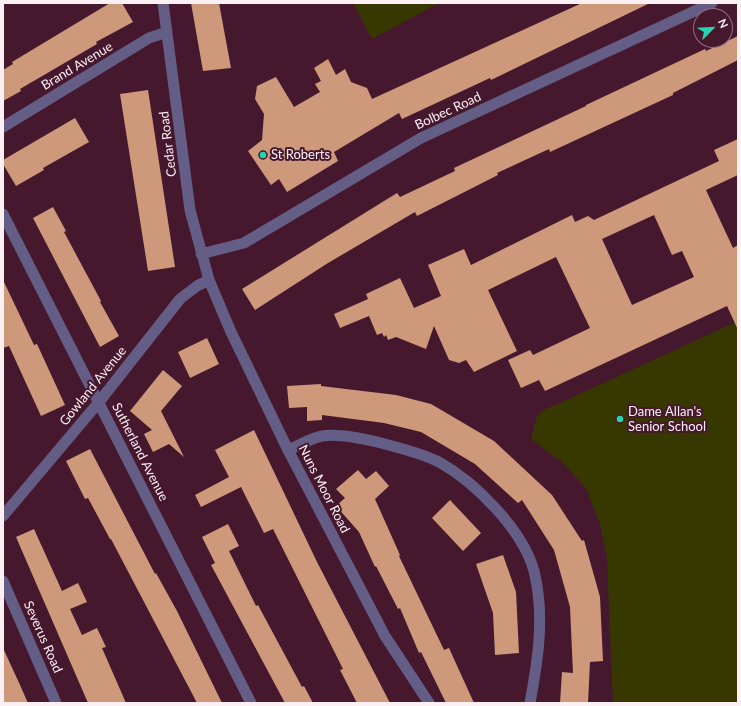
<!DOCTYPE html>
<html>
<head>
<meta charset="utf-8">
<style>
	body { margin:0 }
	#map { position:relative; width:741px; height:706px; overflow:hidden; background:#46182e; font-family:Lato,sans-serif }
	canvas { display:block }
	.frame { position:absolute; inset:0; border:4px solid #fdf0f5; pointer-events:none }
	.north { position:absolute; left:693px; top:8px; width:40px; height:40px; box-sizing:border-box; background:#46182e; border:1px solid #8f6e7e; border-radius:50%; rotate:66deg; font-size:11px; font-weight:700; line-height:16px; text-align:center; color:#fdf0f5 }
	.north::after { content:''; display:block; margin:auto; width:14px; height:18px; background:#26d5ae; clip-path:polygon(50% 0,100% 100%,50% 72%,0 100%) }
</style>
</head>
<body>
<div id="map">
<canvas width="741" height="706"></canvas>
<div class="frame"></div>
<div class="north">N</div>
</div>
<script>
const ctx = document.querySelector('canvas').getContext('2d');
ctx.lineJoin = 'round';
function fillPath(path, color) { ctx.fillStyle = color; ctx.fill(path, 'evenodd'); }
function trace(path, color, width, dash) { ctx.strokeStyle = color; ctx.lineWidth = width; ctx.lineCap = dash ? 'butt' : 'round'; ctx.setLineDash(dash || []); ctx.stroke(path); }
function drawText(font, color, halo, rows, align = 'center') {
  ctx.font = font + ' Lato,sans-serif'; ctx.lineWidth = 4; ctx.setLineDash([]); ctx.textBaseline = 'middle'; ctx.strokeStyle = halo; ctx.fillStyle = color; for (const [text, x, y, turn = 0] of rows) {
    ctx.save(); ctx.translate(x, y); ctx.rotate((+turn || 0) * Math.PI / 180); ctx.textAlign = isNaN(turn) ? turn : align; if (halo) ctx.strokeText(text, 0, 0); ctx.fillText(text, 0, 0); ctx.restore();
  }
}
fillPath(new Path2D(`
	M353 3H439L372 39Z
	M738 321V703H613L607 558 600 524 586 488 562 462 531 439C538 415 533 413 558 404Z`), '#363800');
fillPath(new Path2D(`
	M110 3H122L133 22 96 42 97 44 20 89 21 91 3 101V70L13 64 12 62Z
	M191 3H219L231 68 203 71Z
	M582 3H650L491 80 490 78 402 119 399 113 334 152 338 161 287 192 279 179 271 185 248 151 262 140 264 114 255 99 257 86 276 77 294 107 320 92 315 84 321 81 314 68 328 59 336 75 345 69 351 82 367 88 372 99Z
	M738 36V60L673 93V95L550 152 549 149 497 173 498 175 417 216 415 212 328 263 255 310 242 289 397 193 400 197 455 171 454 168 586 106V105L705 49 706 51Z
	M148 90 175 267 148 271 120 94Z
	M75 118 89 142 43 168 44 170 16 186 3 164V160Z
	M738 139V175L706 190 733 248 738 245V330L727 306 545 391 539 380 521 388 508 360 530 350 533 355 590 328 556 257 488 290 517 351 474 372 466 360 459 363 449 360 434 326 426 349 396 337 388 340 386 335 384 337 382 333 377 335 369 316 340 328 334 314 368 299 366 294 400 278 414 308 441 296 428 265 464 249 471 265 572 215 575 222 588 216 594 220 719 161 714 150ZM654 215 672 255 682 251 694 277 632 305 602 239Z
	M53 207 66 231 64 232 101 301 100 302 119 336 100 347 33 218Z
	M3 280 34 345 37 344 65 405 41 416 9 346 3 348Z
	M207 338 219 364 190 378 178 352Z
	M163 370 182 386 161 411 184 457 169 444 153 452 144 434 152 430 130 411Z
	M321 384V386L396 395 431 404 494 441 552 495 582 541 584 540 600 597 603 661 590 662 588 703H560L562 672 573 673 570 607 554 550 522 500 518 503 475 464 421 432 384 423 322 415V420L307 421V407L289 408 287 386Z
	M254 430 317 562 390 703H357L340 670 343 669 273 529 264 533 241 487 201 507 195 495 229 477 215 450Z
	M90 449 155 574 156 573 177 611 222 703H197L111 539H110L88 498 85 499 66 461Z
	M358 470 366 479 376 471 389 486 375 499 400 555 399 556 444 650 449 648 474 703H446L421 652 419 653 400 608 398 609 376 566 375 567 359 532 336 506 345 498 336 489Z
	M450 500 481 533 463 551 432 518Z
	M228 524 239 546 229 551 256 606 258 605 302 687 304 686 313 703H285L211 565 215 563 202 537Z
	M34 529 62 591 78 583 87 602 70 609 82 635 97 628 106 647 102 648 126 703H88L16 537Z
	M503 555 516 592 519 653 495 655 493 613 476 564Z
	M3 648 20 685 28 703H3Z`), '#cd997a');
trace(new Path2D(`
	M163 3 190 210 209 280 231 332 288 450 385 636 429 703
	M3 127 149 38 167 32
	M3 214 251 703
	M201 254 244 243 421 138 712 3
	M288 450C298 446 311 438 322 436 338 433 365 439 381 443 400 448 421 453 439 462 475 482 523 530 534 571 545 615 538 660 530 703
	M3 516 99 402 180 299 197 286 209 280
	M3 581 56 703`), '#645d86', 11);
for (const [x, y, r, color] of [
	[263,155,4,"#26d5ae"],
	[620,419,4,"#26d5ae"]
]) { const dot = new Path2D(); dot.arc(x, y, r, 0, 2 * Math.PI); ctx.fillStyle = color; ctx.fill(dot); trace(dot, '#46182e', 1.5); }
drawText('13px', '#fdf0f5', '#46182e', [
	["Brand Avenue",77,66,-31],
	["Bolbec Road",448,111,-25],
	["Cedar Road",168,144,-97],
	["Gowland Avenue",93,386,-51],
	["Sutherland Avenue",140,452,63],
	["Nuns Moor Road",324,489,63],
	["Severus Road",43,637,66]
]);
drawText('13px', '#fdf0f5', '#46182e', [
	["St Roberts",271,155],
	["Dame Allan's",628,412],
	["Senior School",628,427]
], 'left');
</script>
</body>
</html>
